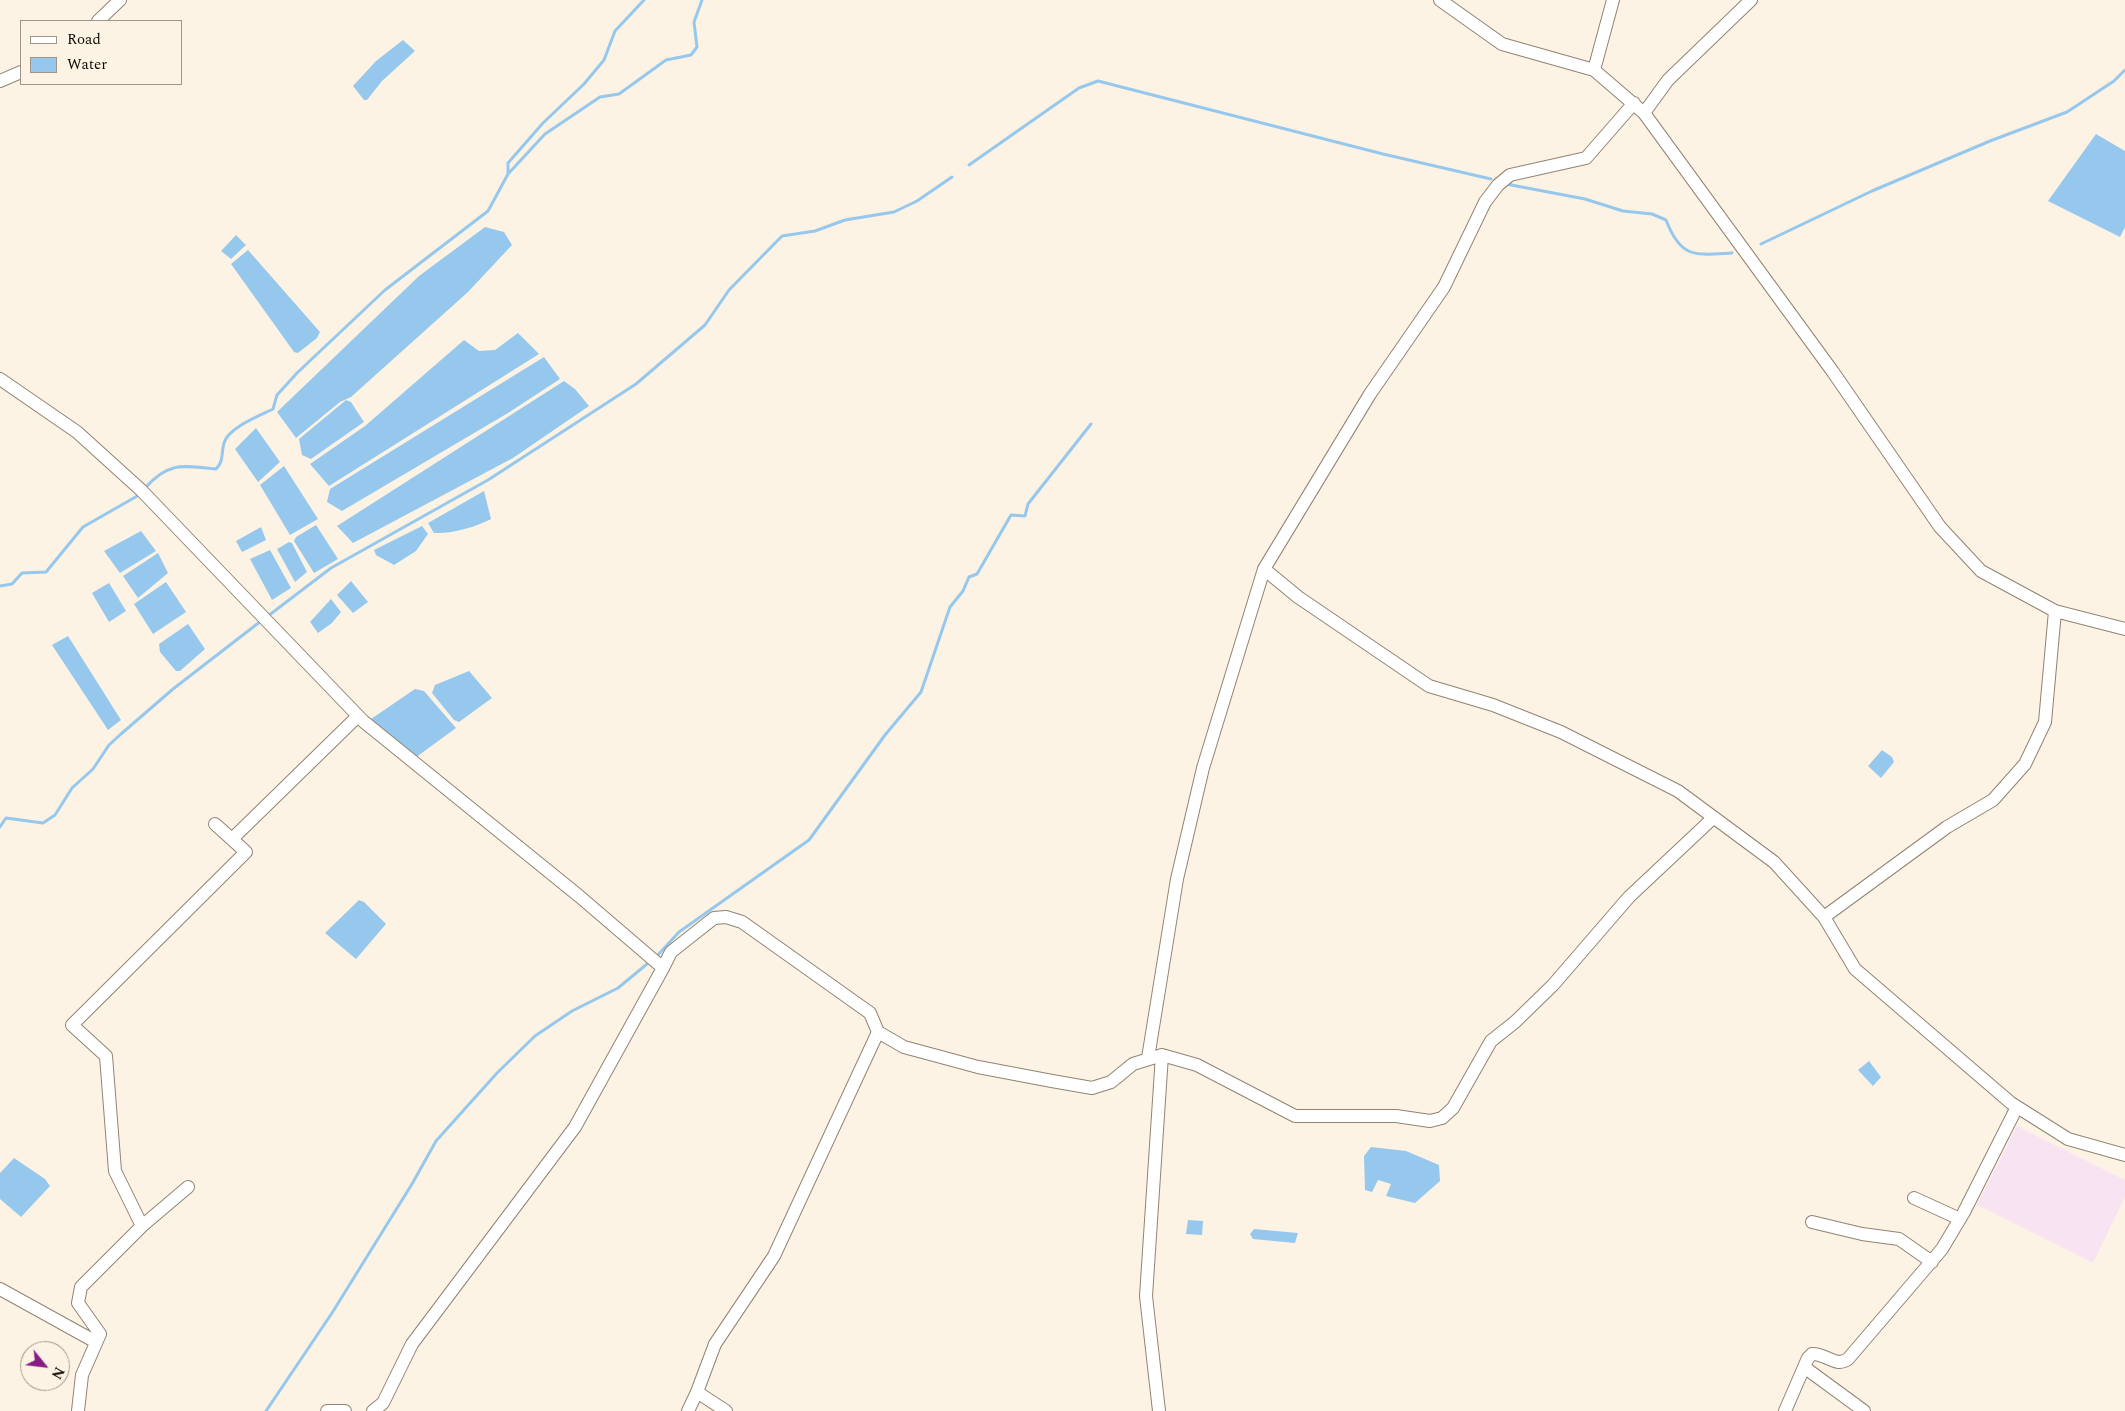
<!DOCTYPE html>
<html>
<head>
<meta charset="utf-8">
<style>
	body { margin:0 }
	#map { position:relative; width:2125px; height:1411px; overflow:hidden; background:#fdf3e4; font-family:Spectral,serif }
	canvas { display:block }
	.legend { position:absolute; left:20px; top:20px; width:162px; height:65px; box-sizing:border-box; background:#fdf3e4; border:1px solid #9e968b; margin:0; padding:6px 9px; list-style:none; font-size:15px; color:#0f0b05 }
	.legend li { display:flex; align-items:center; gap:10px; height:25px }
	.legend b { width:25px; border:1px solid #9e968b }
	.north { position:absolute; left:20px; top:1341px; width:50px; height:50px; box-sizing:border-box; background:#fdf3e4; border:1px solid #9e968b; border-radius:50%; rotate:119deg; font-size:14px; font-weight:700; line-height:20px; text-align:center; color:#0f0b05 }
	.north::after { content:''; display:block; margin:auto; width:18px; height:22px; background:#881e84; clip-path:polygon(50% 0,100% 100%,50% 72%,0 100%) }
</style>
</head>
<body>
<div id="map">
<canvas width="2125" height="1411"></canvas>
<ul class="legend">
<li><b style="height:6px;background:#fff"></b>Road</li>
<li><b style="height:14px;background:#96c8ee"></b>Water</li>
</ul>
<div class="north">N</div>
</div>
<script>
const ctx = document.querySelector('canvas').getContext('2d');
ctx.lineJoin = 'round';
function fillPath(path, color) { ctx.fillStyle = color; ctx.fill(path, 'evenodd'); }
function trace(path, color, width, dash) { ctx.strokeStyle = color; ctx.lineWidth = width; ctx.lineCap = dash ? 'butt' : 'round'; ctx.setLineDash(dash || []); ctx.stroke(path); }
fillPath(new Path2D(`
	M2017 1126 2125 1180V1197L2093 1263 1977 1205Z`), '#f8e3f3');
fillPath(new Path2D(`
	M403 40 415 51 382 81 367 100H364L353 86 376 61Z
	M2096 134 2125 151V227L2120 237 2048 201Z
	M485 227 504 232 512 245 468 292 351 397 340 402 296 438 277 412 419 276Z
	M236 235 246 245 231 259 221 251Z
	M248 250 320 332 317 338 298 353 294 352 231 264Z
	M518 333 539 354 329 486 310 464 365 426 464 340 479 351 495 350Z
	M544 357 560 379 508 413 342 511 327 502 330 489Z
	M564 381 575 389 589 406 513 458 353 543 337 526Z
	M346 400 351 402 364 422 311 459 302 455 299 439Z
	M256 428 280 462 258 482 235 449Z
	M284 466 318 519 290 535 260 485Z
	M484 491 491 519C476 527 452 534 434 533L428 523Z
	M316 525 338 559 314 573 294 541 296 537Z
	M422 526 428 534 416 551 394 565 376 555 374 550Z
	M261 527 266 540 242 552 236 541Z
	M141 531 156 551 120 573 104 551Z
	M289 542 292 543 307 572 295 582 277 549Z
	M270 550 291 588 272 600 250 559Z
	M158 553 168 573 138 598 123 576Z
	M351 581 368 602 353 613 337 595Z
	M166 582 186 612 153 634 134 604Z
	M109 583 126 611 109 622 92 593Z
	M331 599 341 612 332 623 318 633 310 622Z
	M188 624 205 649 180 671H176L160 652 159 644Z
	M68 636 121 720 108 730 52 645Z
	M469 671 492 698 459 722 454 720 432 693 435 685Z
	M415 689 424 691 456 728 415 758 371 719Z
	M1882 750 1892 757 1894 762 1881 778 1868 766Z
	M359 900 364 902 386 924 356 959 325 933Z
	M1869 1061 1881 1077 1873 1086 1858 1070Z
	M1371 1147 1406 1151 1439 1165 1440 1181 1415 1203 1386 1196 1391 1184 1378 1180 1372 1192 1365 1190 1364 1156Z
	M14 1158 45 1179 50 1186 21 1217 0 1199V1173Z
	M1188 1220 1203 1221 1202 1235 1186 1234Z
	M1254 1229 1298 1233 1295 1243 1253 1239 1250 1234Z`), '#96c8ee');
trace(new Path2D(`
	M969 165 1079 88 1098 81 1383 154 1491 179
	M508 173V163L543 123 584 84 604 60 615 31 644 0
	M1506 184 1585 199 1623 211 1652 214 1666 220C1681 259 1695 255 1732 253
	M1761 244 1872 191 1990 141 2067 112 2114 81 2125 70
	M145 488C169 461 183 466 216 469 224 461 221 454 224 443 228 428 259 416 273 409L277 395 297 373 385 290 488 211 508 174 545 134 600 97 619 94 666 60 691 55 697 47 694 22 702 0
	M0 586 12 584 22 573 46 572 83 527 139 495
	M268 616 331 568 488 480 636 384 705 325 729 290 782 236 815 231 845 220 894 212 917 201 952 177
	M0 827 6 818 43 823 55 815 72 788 93 769 109 745 121 734 173 689 261 621
	M656 957 679 932 809 840 885 735 921 692 950 607 963 591 969 577 977 574 1011 515 1025 516 1028 504 1091 424
	M266 1411 332 1313 412 1184 436 1141 497 1073 535 1036 572 1011 618 988 647 964`), '#96c8ee', 3);
const minor = new Path2D(`
	M1440 0 1502 44 1594 70 1644 113 1833 372 1940 527 1981 571 2055 611 2125 629
	M98 21 120 0
	M1594 70 1613 0
	M0 81 21 72
	M1644 113 1668 80 1751 0
	M0 379 77 432 141 490 363 721 579 896 663 968 671 952 714 918 726 917 742 922 870 1013 878 1032 904 1047 978 1067 1052 1081 1092 1088 1111 1082 1133 1064 1162 1055 1197 1065 1295 1116H1396L1430 1121 1442 1118 1453 1108 1491 1041 1515 1022 1553 985 1629 897 1712 819
	M1264 569 1298 597 1429 686 1493 705 1561 732 1678 791 1774 862 1824 917 1855 969 2011 1103 2068 1139 2125 1155
	M232 839 358 716
	M1824 917 1947 827 1993 800 2025 764 2045 722 2055 611
	M1148 1058 1177 879 1203 768 1264 569 1370 394 1444 287 1485 202 1498 185 1510 175 1586 158 1634 103
	M1914 1198 1960 1219
	M1812 1222 1862 1234 1899 1239 1932 1262
	M142 1226 115 1171 106 1056 72 1025 246 852 215 824
	M0 1289 96 1342
	M1804 1367 1864 1411
	M697 1392 726 1411
	M78 1411 82 1375 100 1334 78 1303 81 1287 142 1226 188 1187
	M327 1411H345
	M373 1411 383 1403 412 1344 575 1127 663 968
	M688 1411 697 1392 715 1344 774 1256 878 1032
	M1159 1411 1146 1296 1162 1055
	M1785 1411 1808 1358 1812 1354C1826 1353 1835 1368 1848 1359L1942 1249 1964 1212 2017 1107`);
trace(minor, '#908473', 14);
trace(minor, '#fff', 12);
</script>
</body>
</html>
